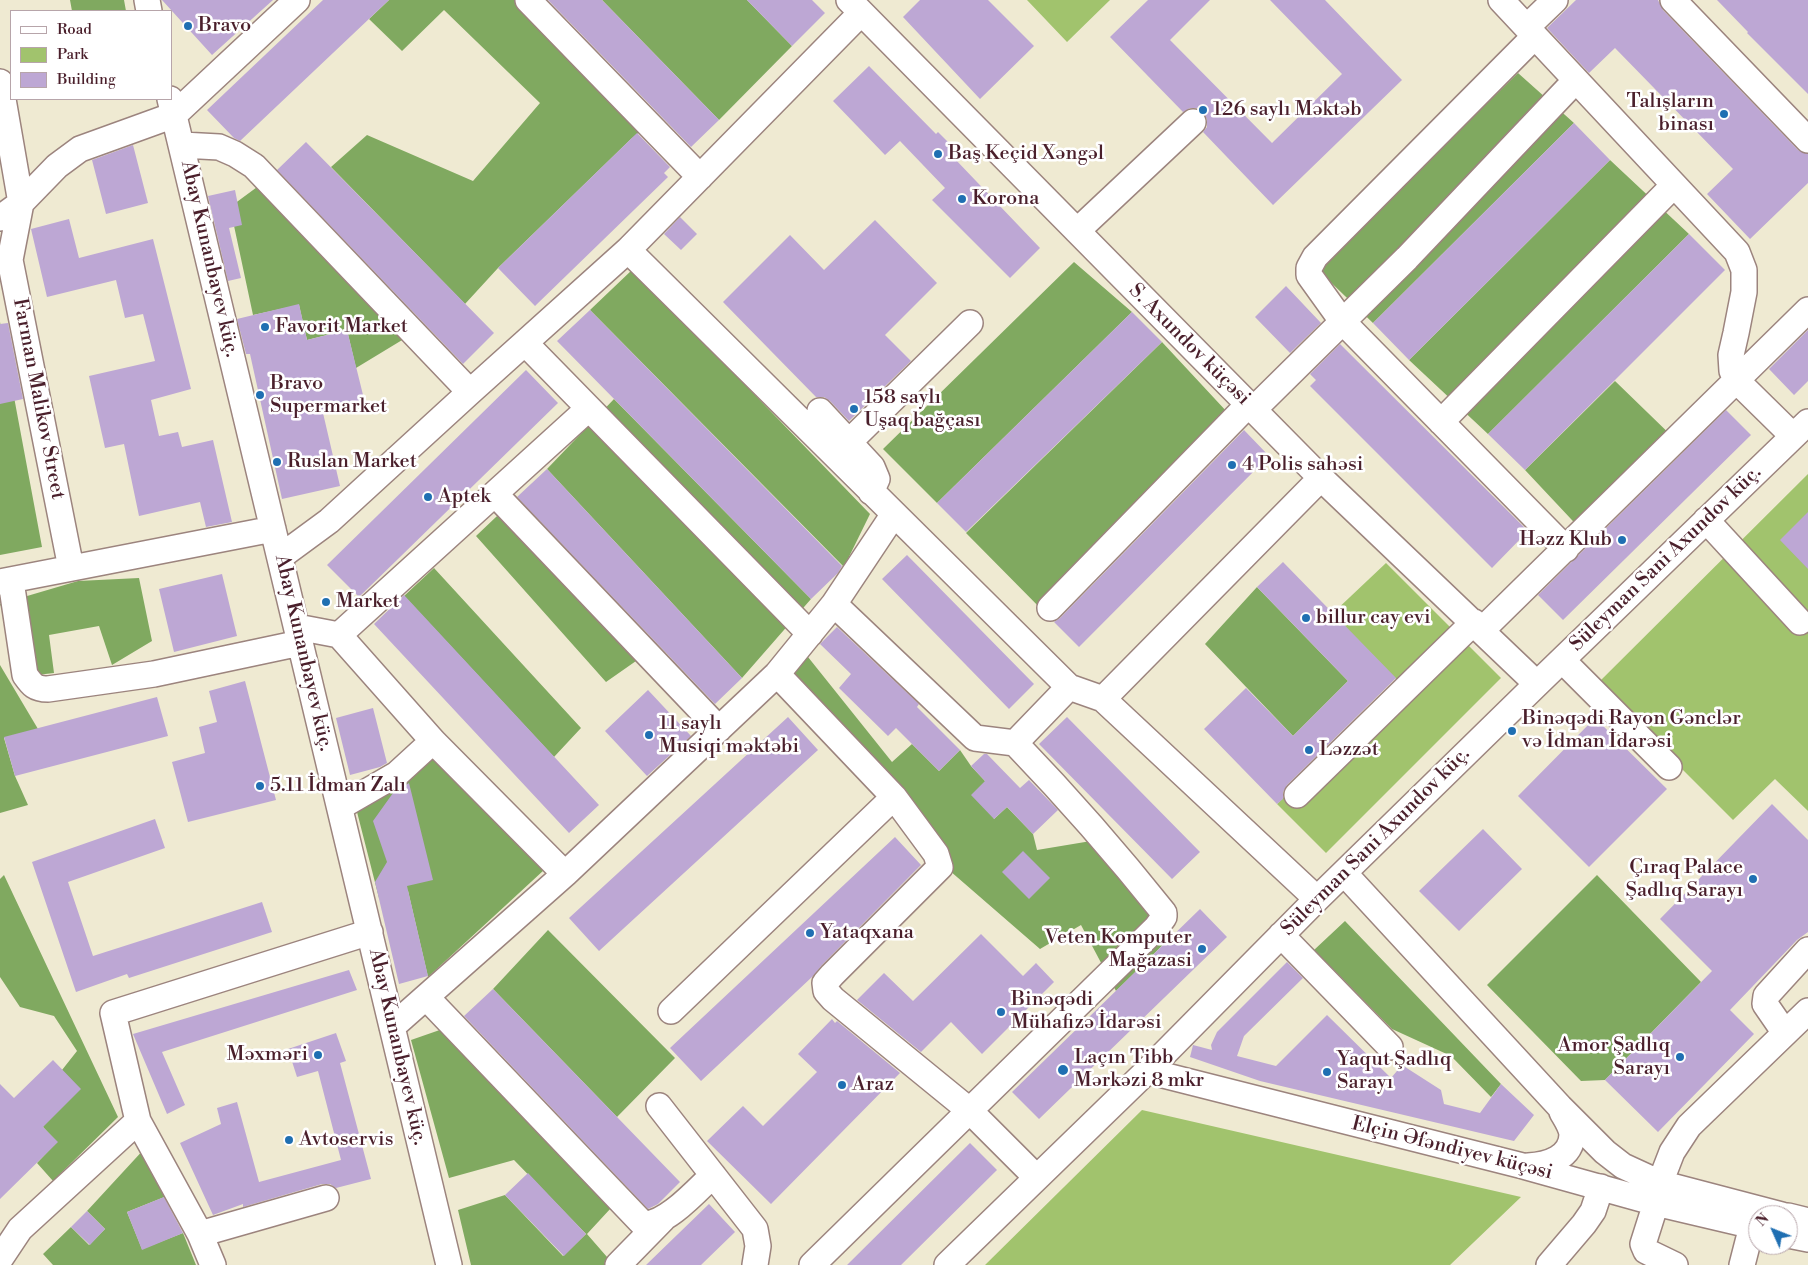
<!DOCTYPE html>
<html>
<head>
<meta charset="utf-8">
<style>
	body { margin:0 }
	#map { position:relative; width:1808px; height:1265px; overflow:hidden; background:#efead2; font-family:"Libre Bodoni",serif }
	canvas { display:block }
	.legend { position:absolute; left:10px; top:10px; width:162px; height:90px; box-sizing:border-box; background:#fff; border:1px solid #b7a5aa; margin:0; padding:6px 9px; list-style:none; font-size:15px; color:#4a1f2b }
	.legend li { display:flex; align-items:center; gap:10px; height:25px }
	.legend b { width:25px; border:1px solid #b7a5aa }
	.north { position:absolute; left:1748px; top:1205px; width:50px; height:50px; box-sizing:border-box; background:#fff; border:1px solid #b7a5aa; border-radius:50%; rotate:314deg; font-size:14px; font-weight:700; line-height:20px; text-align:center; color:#4a1f2b }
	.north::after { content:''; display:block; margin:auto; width:18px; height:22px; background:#1f6fb2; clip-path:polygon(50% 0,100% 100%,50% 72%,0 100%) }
</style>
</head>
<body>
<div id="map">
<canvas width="1808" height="1265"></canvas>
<ul class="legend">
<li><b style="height:6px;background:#fff"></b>Road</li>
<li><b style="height:14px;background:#a1c36d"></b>Park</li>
<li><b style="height:14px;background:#bda7d4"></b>Building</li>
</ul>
<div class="north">N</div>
</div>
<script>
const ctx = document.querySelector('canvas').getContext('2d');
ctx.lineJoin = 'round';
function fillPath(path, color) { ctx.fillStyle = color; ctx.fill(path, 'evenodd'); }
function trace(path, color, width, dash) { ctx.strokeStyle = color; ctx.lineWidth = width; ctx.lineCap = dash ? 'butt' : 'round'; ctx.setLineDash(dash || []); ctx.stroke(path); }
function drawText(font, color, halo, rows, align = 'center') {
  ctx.font = font + ' "Libre Bodoni",serif'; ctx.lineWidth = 5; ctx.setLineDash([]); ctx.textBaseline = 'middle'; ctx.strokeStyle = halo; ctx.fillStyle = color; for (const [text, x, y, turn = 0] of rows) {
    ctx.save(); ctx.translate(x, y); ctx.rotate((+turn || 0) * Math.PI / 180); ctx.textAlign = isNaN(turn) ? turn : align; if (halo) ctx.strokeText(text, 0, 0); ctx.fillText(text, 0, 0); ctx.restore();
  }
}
fillPath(new Path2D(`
	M1027 0H1110L1067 42Z
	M1808 474V811L1775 779 1733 820 1597 684Z
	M1386 563 1501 678 1326 853 1277 804 1401 684 1332 614Z
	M1142 1110 1521 1197 1450 1265H985Z`), '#a1c36d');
fillPath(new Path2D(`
	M70 0H124L126 11H72Z
	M389 0H536L654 120 631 139 498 268 465 304 331 167 367 135 473 181 540 103 444 10 402 51 369 19Z
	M602 0H747L792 46 719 120Z
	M1518 73 1574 123 1373 323 1317 269Z
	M1610 160 1689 234 1488 434 1409 360Z
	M268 179 417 331 356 368 347 330 307 340 299 305 253 315 230 207Z
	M1074 262 1132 312 937 503 883 449Z
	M633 269 870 514 844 567 590 310Z
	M0 322 42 547 0 555Z
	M1162 342 1241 427 1050 618 966 533Z
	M1615 381 1680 444 1586 535 1525 470Z
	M614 399 811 599 742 678 547 469Z
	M516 498 656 647 606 682 476 536Z
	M434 568 581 728 554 757 404 596Z
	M139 578 152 641 112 665 99 626 49 635 54 673 28 676 0 604 78 581Z
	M1257 587 1348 681 1293 736 1205 644Z
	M808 657 892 762 912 744 939 771 960 750 971 766 985 781 994 819 1007 807 1033 834 1037 850 1091 841 1172 936 1116 991 1081 925 1040 949 927 851 907 808 911 798 791 675Z
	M0 665 38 729 4 738 15 776 28 805 0 813Z
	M433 756 544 870 428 977 408 891 379 898 357 812 405 784Z
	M4 875 118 1117 53 1181 37 1163 57 1142 43 1127 62 1070 77 1051 54 1016 20 1007 0 977V879Z
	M1597 875 1701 982 1605 1080 1581 1081 1487 985Z
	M1345 921 1501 1084 1491 1097 1451 1056 1392 1029 1314 950Z
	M548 930 675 1058 617 1117 493 989Z
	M457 1024 623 1195 587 1234 614 1265H471L458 1210 505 1195 563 1256 586 1234 514 1160 449 1178 411 1040Z
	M146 1147 167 1196 127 1212 142 1249 183 1233 196 1265H53L43 1254 71 1227 89 1245 105 1229 87 1211Z`), '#80a960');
fillPath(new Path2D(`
	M162 0H273L212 55Z
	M323 0H389L240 141 234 138 207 110Z
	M548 0H602L719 120 691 147Z
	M747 0H812L825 13 792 46Z
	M920 0H988L1034 46 980 99 903 17Z
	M1148 0H1210L1170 40 1272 143 1342 74 1270 0H1325L1402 80 1273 205 1203 132 1207 127V119L1203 112 1198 108H1190L1183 112 1110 37Z
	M1576 0H1658L1663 10 1798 150 1808 154V183L1750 239 1707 194 1733 169 1615 48 1589 73 1547 28Z
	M1717 0H1808V94L1747 33 1748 32Z
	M869 66 936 134 938 132 960 154 955 159 1040 248 1010 278 932 200 945 188 900 141 885 155 833 101Z
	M1574 123 1610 160 1409 360 1373 323Z
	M637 133 670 167 664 173 668 177 535 306 498 268Z
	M306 142 494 333 463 364 277 170Z
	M133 145 148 203 106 214 92 160Z
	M235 190 242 225 229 228 241 278 228 281 208 196Z
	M680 217 697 234 681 250 664 234Z
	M69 219 79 258 153 239 191 389 151 400 159 436 178 432 182 447 213 440 232 522 206 527 200 502 139 516 124 444 105 448 89 376 155 361 143 314 125 318 116 280 47 297 31 229Z
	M875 220 937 283 885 335 911 361 849 421 830 401 824 397H816L723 302 790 235 824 270Z
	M1689 234 1725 270 1525 470 1488 434Z
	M1286 286 1321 323 1290 353 1255 317Z
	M299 304 307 340 347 330 365 403 323 413 340 486 282 499 250 354H246L237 319Z
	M590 310 842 566 838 573 811 599 557 341Z
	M1132 312 1162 342 966 532 937 503Z
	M8 323 23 399 0 404V324Z
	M1808 330V381L1794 395 1769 369Z
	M1340 344 1528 531 1492 568 1310 386 1316 380 1310 374Z
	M526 370 558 403 359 597 327 565Z
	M1726 410 1751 435 1563 620 1538 595Z
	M1244 430 1269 456 1079 647 1054 622 1060 618Z
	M547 469 742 678 715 704 517 497Z
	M1808 512V569L1780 540Z
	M907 555 1034 684 1009 709 882 579Z
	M1283 562 1396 678 1287 785 1283 792V799L1277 804 1204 729 1246 688 1293 736 1348 681 1257 587Z
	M222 574 237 636 174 652 159 589Z
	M404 595 599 805 569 833 374 624Z
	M837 627 919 704 917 707 960 750 939 771 896 728 888 736 839 688 851 674 820 644Z
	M245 681 276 800 188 822 172 762 205 753 199 727 217 722 209 691Z
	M648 690 691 736 647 776 605 731Z
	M157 697 168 736 15 776 4 737Z
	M373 708 387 763 380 767 350 775 336 718Z
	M788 717 818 750 599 951 569 918Z
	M1067 717 1200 852 1172 879 1039 744Z
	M1595 718 1667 789 1589 867 1518 796Z
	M984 754H987L1020 788 1029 780 1058 810 1033 834 1007 807 994 819 971 795 985 781 971 766Z
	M409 783 433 880 407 886 428 976 399 984 375 882 387 862 373 821 393 793Z
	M1772 804 1808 840V932L1797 940 1730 1010 1754 1034 1658 1132 1605 1080 1712 971 1660 919Z
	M155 819 165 848 68 882 93 956 262 902 272 932 129 978 127 974 76 992 32 862Z
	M1483 829 1522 869 1459 931 1419 891Z
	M895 837 921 865 822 965 812 977 701 1081 670 1048Z
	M1023 851 1050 878 1029 899 1002 872Z
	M1200 909 1227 937 1039 1119 1012 1092Z
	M981 934 1023 976 1036 963 1054 982 982 1054 951 1022 921 1052 857 1000 884 973 913 1001Z
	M1287 962 1303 978 1244 1036 1237 1056 1276 1066 1327 1015 1391 1078 1402 1065 1441 1090 1444 1104 1480 1113 1501 1084 1534 1115 1514 1141 1260 1081 1190 1057 1193 1045 1212 1050 1211 1045 1217 1032Z
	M349 970 357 990 162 1052 185 1105 167 1114 133 1034Z
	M493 989 680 1182 658 1204 648 1209 464 1016Z
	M832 1019 835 1023 837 1021 900 1073 771 1204 707 1141 743 1106 763 1126 817 1072 798 1054Z
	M336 1033 346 1061 340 1063 371 1179 336 1188 330 1184H322L243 1207V1204L213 1215 180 1143 221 1124 217 1108 237 1102 259 1182 341 1160 318 1071 297 1077 288 1049Z
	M53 1060 81 1089 43 1127 58 1142 0 1199V1084L14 1098Z
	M970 1143 997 1170 901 1265H847Z
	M528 1173 586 1234 564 1256 505 1195Z
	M164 1197 183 1233 142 1250 127 1212Z
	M709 1204 735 1232 701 1265H646Z
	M87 1211 105 1229 90 1245 71 1227Z`), '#bda7d4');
const minor = new Path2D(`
	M147 0 149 11
	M528 0 700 177
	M849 0 1321 478 1537 684
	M1501 0 1737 252 1744 270V292L1736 333 1731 355 1732 371 1737 381 1793 436
	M1673 0 1808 140
	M1527 27 1555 0
	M1535 36 1315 257 1309 268V275L1342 321 1566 549
	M0 82 21 203 10 260 71 568
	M170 99 449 1265
	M182 145 219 147 235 154 254 166 470 392
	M0 218 21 203 57 166 80 149 174 115 297 0
	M1077 231 1193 122
	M628 250 1069 687 1103 699 1317 899
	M525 343 810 634
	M1253 410 1407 258 1576 80
	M820 411 872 467 877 479 871 492
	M1441 422 1674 185
	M849 442 970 323
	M495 494 719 729
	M1706 520 1800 622
	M280 557 329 521 470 392 628 250 861 13
	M11 581 25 675C32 685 35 689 48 689L154 674 300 643
	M0 582 273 529
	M834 604 975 738 1015 743 1069 687
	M1050 608 1248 405
	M297 627 339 635 433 741 565 874 777 674 834 604 894 514
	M1482 630 1808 310
	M339 635 588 409
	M1562 660 1669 767
	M1103 699 1321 478
	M1297 795 1474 622
	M894 797 936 854 940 867 832 975 825 983 826 991 833 999 969 1110 1036 1177
	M340 807 397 774 433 741
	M1344 873 1560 1107 1605 1152 1623 1166 1660 1183 1782 1215
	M1281 935 1390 1047
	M426 997 643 1224C666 1225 696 1191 713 1175
	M671 1011 894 797 777 674
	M392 1027 565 874
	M1785 1033 1765 1004 1766 996 1808 950
	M1147 1071 1523 1166 1656 1203 1758 1227
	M659 1106 755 1229 758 1246 755 1265
	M1528 1166C1547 1165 1572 1158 1572 1134 1571 1126 1566 1119 1562 1112
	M1660 1183 1672 1152 1689 1126 1808 1011
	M1656 1203 1643 1244 1646 1251 1675 1265
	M1788 1216 1808 1221
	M200 1234 326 1198
	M1788 1235 1808 1239
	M0 1259 20 1229 138 1121
	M213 1265 200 1234 138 1121 113 1013 370 932
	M618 1265 663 1219
	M812 1265 1156 928 1164 917V913C1117 854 1068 798 1015 743
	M947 1265 1147 1071 1317 899 1537 684 1808 422
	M1549 1265 1584 1224 1593 1211 1601 1187
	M1742 1265 1752 1226`);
trace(minor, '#9c847e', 28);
trace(minor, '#fff', 25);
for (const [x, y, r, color] of [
	[188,26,5,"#1f6fb2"],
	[1203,110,5,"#1f6fb2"],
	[1724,114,5,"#1f6fb2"],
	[938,154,5,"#1f6fb2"],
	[962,199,5,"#1f6fb2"],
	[265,327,5,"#1f6fb2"],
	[260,395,5,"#1f6fb2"],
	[854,409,5,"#1f6fb2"],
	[277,462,5,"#1f6fb2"],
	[1232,465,5,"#1f6fb2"],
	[428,497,5,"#1f6fb2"],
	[1622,540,5,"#1f6fb2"],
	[326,602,5,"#1f6fb2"],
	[1306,618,5,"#1f6fb2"],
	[1512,731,5,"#1f6fb2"],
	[649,735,5,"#1f6fb2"],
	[1309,750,5,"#1f6fb2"],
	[260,786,5,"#1f6fb2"],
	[1753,879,5,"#1f6fb2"],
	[810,933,5,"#1f6fb2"],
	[1202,949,5,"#1f6fb2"],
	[1001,1012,5,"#1f6fb2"],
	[318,1055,5,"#1f6fb2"],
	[1680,1057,5,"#1f6fb2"],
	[1063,1070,6,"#1f6fb2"],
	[1327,1072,5,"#1f6fb2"],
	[842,1085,5,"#1f6fb2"],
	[289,1140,5,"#1f6fb2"]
]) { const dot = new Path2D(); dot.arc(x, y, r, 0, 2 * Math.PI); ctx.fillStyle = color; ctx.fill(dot); trace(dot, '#fff', 2); }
drawText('20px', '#4a1f2b', '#fff', [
	["Bravo",198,26],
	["Talışların",1714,102,"right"],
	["binası",1714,125,"right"],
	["126 saylı Məktəb",1213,110],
	["Baş Keçid Xəngəl",948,154],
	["Korona",972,199],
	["Favorit Market",275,327],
	["Bravo",270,384],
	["Supermarket",270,407],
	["158 saylı",864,398],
	["Uşaq bağçası",864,421],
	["Ruslan Market",287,462],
	["4 Polis sahəsi",1242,465],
	["Aptek",438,497],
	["Həzz Klub",1612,540,"right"],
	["Market",336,602],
	["billur cay evi",1316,618],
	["Binəqədi Rayon Gənclər",1522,719],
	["və İdman İdarəsi",1522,742],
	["11 saylı",659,724],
	["Musiqi məktəbi",659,747],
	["Ləzzət",1319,750],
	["5.11 İdman Zalı",270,786],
	["Çıraq Palace",1743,868,"right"],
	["Şadlıq Sarayı",1743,891,"right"],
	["Yataqxana",820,933],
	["Veten Komputer",1192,938,"right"],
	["Mağazasi",1192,961,"right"],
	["Binəqədi",1011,1000],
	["Mühafizə İdarəsi",1011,1023],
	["Amor Şadlıq",1670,1046,"right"],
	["Sarayı",1670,1069,"right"],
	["Məxməri",308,1055,"right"],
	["Laçın Tibb",1074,1058],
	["Mərkəzi 8 mkr",1074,1081],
	["Yaqut Şadlıq",1337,1060],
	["Sarayı",1337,1083],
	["Araz",852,1085],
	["Avtoservis",299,1140]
], 'left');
drawText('20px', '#4a1f2b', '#fff', [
	["Abay Kunanbayev küç.",209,259,77],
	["S. Axundov küçəsi",1189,345,45],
	["Farman Malikov Street",38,399,79],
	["Süleyman Sani Axundov küç.",1666,559,-44],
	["Abay Kunanbayev küç.",303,653,77],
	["Süleyman Sani Axundov küç.",1376,842,-45],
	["Abay Kunanbayev küç.",397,1047,77],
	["Elçin Əfəndiyev küçəsi",1452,1149,14]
]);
</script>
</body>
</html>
